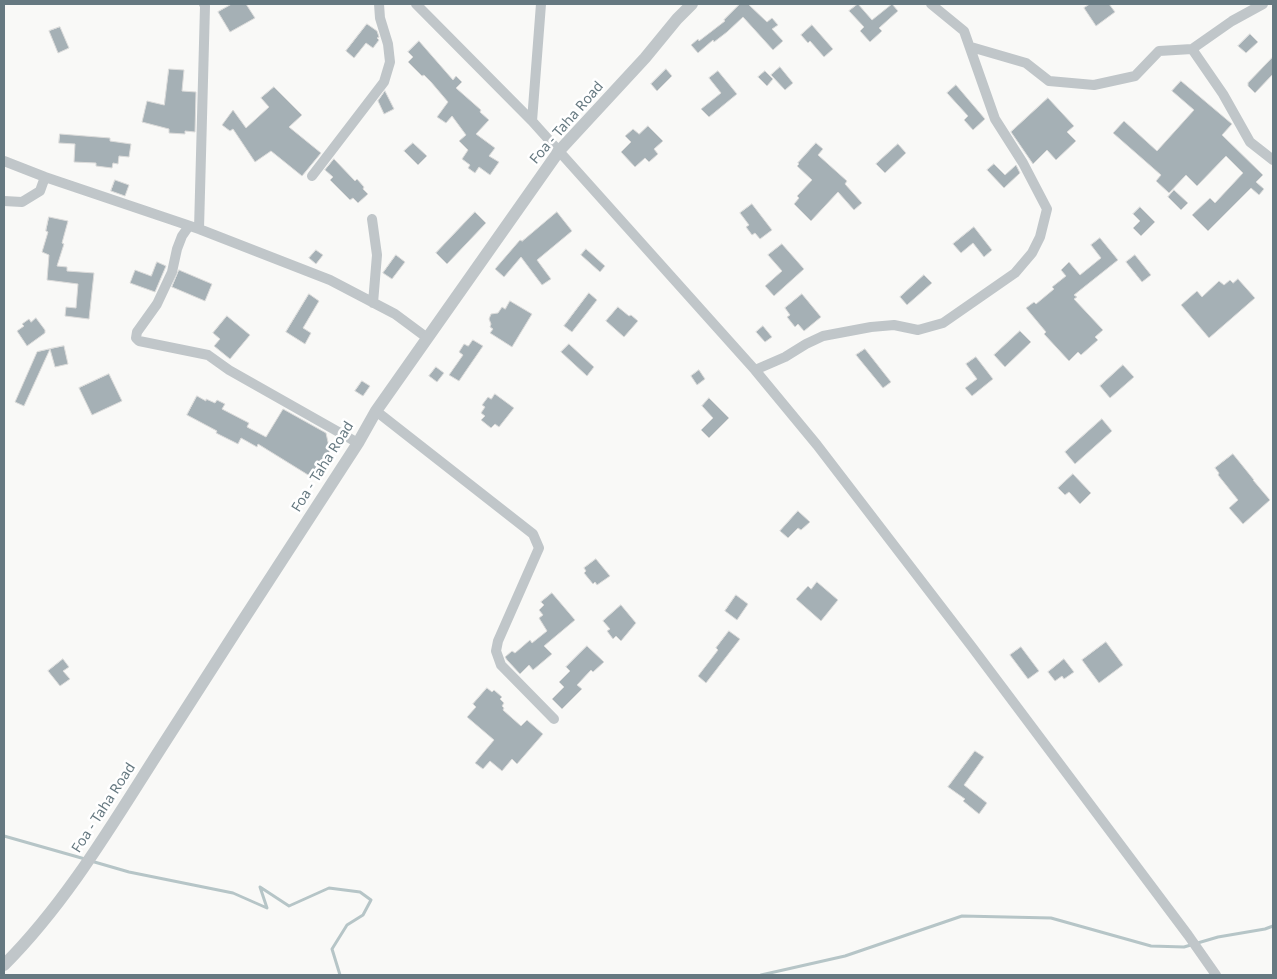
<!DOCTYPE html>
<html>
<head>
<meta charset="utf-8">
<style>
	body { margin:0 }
	#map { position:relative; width:1277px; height:979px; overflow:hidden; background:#f9f9f7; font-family:"Noto Sans",sans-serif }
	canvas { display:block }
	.frame { position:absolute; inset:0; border:5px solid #667981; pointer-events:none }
</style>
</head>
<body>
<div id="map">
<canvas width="1277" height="979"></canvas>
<div class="frame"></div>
</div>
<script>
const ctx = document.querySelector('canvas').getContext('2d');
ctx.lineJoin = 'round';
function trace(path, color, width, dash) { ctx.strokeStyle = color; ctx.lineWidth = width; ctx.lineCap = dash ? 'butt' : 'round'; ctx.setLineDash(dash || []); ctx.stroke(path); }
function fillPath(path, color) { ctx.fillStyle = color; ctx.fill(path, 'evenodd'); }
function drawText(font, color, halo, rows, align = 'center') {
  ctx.font = font + ' "Noto Sans",sans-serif'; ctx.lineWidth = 5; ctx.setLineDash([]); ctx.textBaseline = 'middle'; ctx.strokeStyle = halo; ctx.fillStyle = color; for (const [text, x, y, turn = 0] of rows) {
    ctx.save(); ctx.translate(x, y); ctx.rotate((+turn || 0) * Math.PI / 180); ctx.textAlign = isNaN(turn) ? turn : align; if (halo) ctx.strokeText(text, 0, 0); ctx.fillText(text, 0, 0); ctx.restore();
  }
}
trace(new Path2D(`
	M4 836 85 859
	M91 861 129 872 233 893 267 908 260 887 289 906 329 888 360 892 371 900 363 915 347 925 332 949 340 975
	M761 975 845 956 962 916 1051 918 1151 946 1184 947 1218 937 1265 929 1273 926`), '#b6c5c7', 3);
const building = new Path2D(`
	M232 4H246L255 18 230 32 218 12Z
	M740 4H748L767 22 772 18 778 25 772 29 783 41 773 50 743 17 727 32 714 42 713 40 698 53 691 45 698 39 699 41 725 21 724 20Z
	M858 4 872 20 892 4 898 11 879 28 882 31 870 42 860 31 864 27 849 11Z
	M1090 4H1109L1115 12 1096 26 1084 8Z
	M367 24 377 31 379 37 377 38 379 40 373 48 366 43 354 58 346 51Z
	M812 25 833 49 824 57 810 41 808 43 801 35Z
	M60 27 69 48 58 53 49 31Z
	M1250 34 1258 42 1246 53 1238 46Z
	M419 41 453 80 456 76 462 82 456 88 481 110 480 112 489 120 476 134 495 148 489 156 499 162 490 175 479 167 475 173 468 168 470 165 462 159 468 150 459 141 466 135 452 116 446 123 437 117 448 102 431 82 424 75 422 76 408 62 413 57 408 52Z
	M1273 57V74L1255 93 1248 86V83Z
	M780 67 793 83 785 90 771 75Z
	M169 69 184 70 182 91 196 92 195 132 185 131V134L169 133V129L142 122 147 101 164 105Z
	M666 69 672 76 657 91 651 84Z
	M718 71 737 94 709 117 701 109 721 93 709 78Z
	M765 71 773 79 767 86 758 77Z
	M1181 81 1232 124 1222 135 1263 175 1256 182 1264 189 1259 195 1251 188 1208 231 1192 215 1210 198 1215 203 1243 173 1226 156 1197 186 1186 175 1169 193 1156 181 1161 175 1113 133 1124 121 1157 151 1194 110 1172 91Z
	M956 85 985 119 973 130 964 120 968 116 947 93Z
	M274 87 302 115 289 127 321 153 302 176 271 151 255 162 233 129 230 131 222 125 233 110 246 128 269 107 261 98Z
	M385 91 394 109 384 114 378 101Z
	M1048 98 1074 126 1067 132 1076 141 1056 160 1047 150 1033 164 1011 132Z
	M648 126 663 141 654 149 658 154 649 162 645 158 635 167 621 152 631 142 625 136 633 129 639 134Z
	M60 134 110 138V141L131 144 129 157 119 156 118 164 113 163 112 168 96 166V163L74 162 75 144 59 143Z
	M413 143 427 156 418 165 404 151Z
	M816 143 823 149 818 155 847 181 845 184 862 203 854 210 838 192 811 221 794 204 799 198 797 196 812 180 797 166 799 164 798 163Z
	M898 144 906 153 885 173 876 164Z
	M334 159 355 181 357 179 364 187 363 189 368 194 358 203 353 198 350 200 330 180 333 177 325 170Z
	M994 164 1005 175 1016 165 1020 173 1004 188 987 170Z
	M115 180 129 185 125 196 111 191Z
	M1174 190 1188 203 1181 210 1168 197Z
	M752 204 772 230 760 239 755 233 752 235 746 227 749 225 740 213Z
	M1140 207 1155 222 1141 236 1133 228 1140 221 1133 214Z
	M475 212 486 223 447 264 436 253Z
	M557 212 572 231 537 260 551 279 542 285 521 257 504 277 495 269 520 240 522 241Z
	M49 217 68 221 62 243 64 244 57 266 67 267V271L94 273 89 319 65 316 66 307 76 308 78 284 47 280 49 255 42 252 48 232 46 231Z
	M974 227 992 250 984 257 973 243 961 253 953 244Z
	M1100 238 1118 260 1074 295 1077 297 1074 299 1103 330 1095 337 1098 340 1081 355 1078 352 1069 361 1044 334 1046 332 1026 308 1034 302 1036 304 1054 289 1052 287 1066 276 1061 270 1069 262 1080 275 1101 258 1091 245Z
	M782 244 804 269 774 296 765 286 782 271 768 255Z
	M586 249 605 266 600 272 581 255Z
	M316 250 323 255 316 264 309 258Z
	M396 255 405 262 392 279 383 273Z
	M1135 255 1151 275 1142 282 1126 262Z
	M157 262 166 266 155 292 130 283 135 270 151 276Z
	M179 270 212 284 205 301 172 287Z
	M924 275 932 283 907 305 900 297Z
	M1238 279 1255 298 1209 338 1181 305 1197 291 1202 297 1219 281 1224 285 1230 280 1233 283Z
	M589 293 597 300 572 332 564 326Z
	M309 294 319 301 303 328 311 333 305 344 286 332Z
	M802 294 821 317 804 331 798 324 795 327 787 317 790 315 785 308Z
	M510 301 532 314 512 347 490 333 493 329 490 327 491 324 489 319 491 314 498 313 502 307 505 309Z
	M618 307 629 316 631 315 638 321 624 337 606 321Z
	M227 316 250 335 230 359 214 346 220 339 213 333Z
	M36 318 45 330V333L27 346 17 331 24 326 22 324 29 319 31 322Z
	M763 326 772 337 765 342 756 332Z
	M1020 331 1031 342 1005 367 994 355Z
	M473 340 483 346 459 381 449 375 463 355 459 352 464 344 468 346Z
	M569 344 594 367 587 376 561 352Z
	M64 346 68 364 55 367 50 349Z
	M50 349 24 406 15 402 37 352Z
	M865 349 891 382 883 388 856 355Z
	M976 357 993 379 972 396 965 388 977 379 966 364Z
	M1123 365 1134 377 1110 398 1100 386Z
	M436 367 444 373 437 382 429 376Z
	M699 370 705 379 697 385 691 376Z
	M109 374 122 401 92 415 79 388Z
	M362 381 370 386 363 396 355 391Z
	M495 394 514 408 499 427 495 424 491 428 481 420 485 416 481 413 485 407 482 405 488 397 491 399Z
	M197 396 206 401V399L215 403 217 400 225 404 222 409 249 423 247 427 266 437 283 409 326 433 330 451 313 478 258 444 257 447 241 438 238 444 216 433 217 431 187 415Z
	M709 398 729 418 709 438 701 430 713 418 702 406Z
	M1102 419 1112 431 1075 464 1065 452Z
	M1233 454 1254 480H1253L1270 500 1243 524 1229 508 1238 500 1218 475 1219 473 1215 468Z
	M1073 474 1091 493 1080 504 1069 492 1065 495 1058 488Z
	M798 511 810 522 801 530 798 528 788 538 780 531Z
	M596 559 610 576 597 585 595 582 593 584 584 573 586 571 584 568Z
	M817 582 838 600 821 621 796 599 808 586 811 589Z
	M552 593 575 620 544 646 552 654 533 670 529 665 520 674 507 660 505 657 512 651 515 653 530 640 532 643 547 631 539 618 543 615 539 610 544 605 541 602Z
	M736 595 748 604 737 620 725 611Z
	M621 605 636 623 621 641 616 636 613 639 607 631 610 629 603 621Z
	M729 631 740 639 706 683 698 676 718 650 716 648Z
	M1106 642 1123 665 1099 683 1082 660Z
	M587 646 604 662 593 672 591 670 577 685 582 689 562 709 552 699 564 687 559 682 570 671 566 667Z
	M1021 647 1039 671 1028 679 1010 655Z
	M63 659 69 667 63 671 70 679 60 686 48 671Z
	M1064 659 1074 672 1064 679 1062 676 1055 681 1048 672Z
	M487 688 492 692 494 690 502 697 500 699 504 703 502 706 504 708 503 710 521 726 527 720 543 734 517 764 512 759 502 771 490 761 483 769 475 763 494 740 467 717 476 707 473 704Z
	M975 751 984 757 964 785 987 803 979 814 963 801 965 799 948 787Z`);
fillPath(building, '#a5b0b5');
trace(building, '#dbdbda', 1);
trace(new Path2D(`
	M416 4 532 121
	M541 4 532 121 755 370 817 445 972 647 1188 935 1216 975
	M971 47 1026 63 1049 81 1094 85 1135 76 1159 51 1192 49 1232 21 1263 4
	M1192 49 1223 94 1250 142 1273 160
	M4 161 45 177 199 229 330 280 395 314 426 337
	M312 176 384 82 390 62 388 44 380 18 379 4
	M4 201 22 202 40 191 45 177
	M372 219 377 255 373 303
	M189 226 182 236 177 249 172 272 157 304 137 332 136 338 139 341 208 355 229 370 358 443
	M199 229 205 6 204 4
	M755 370 785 357 806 344 823 336 871 327 894 325 918 330 943 323 1015 273 1032 253 1040 237 1047 209 1023 163 995 119 964 31 931 4
	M376 411 533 534 539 548 498 641 496 651 501 665 554 719`), '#c0c6c9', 10);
trace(new Path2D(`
	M4 965C67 902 113 823 161 748 226 646 292 544 358 443L376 411 559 151 645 58 677 19 692 4`), '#c0c6c9', 12);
drawText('14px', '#667981', '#fff', [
	["Foa - Taha Road",567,123,-49],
	["Foa - Taha Road",323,467,-58],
	["Foa - Taha Road",104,808,-57]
]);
</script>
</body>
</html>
